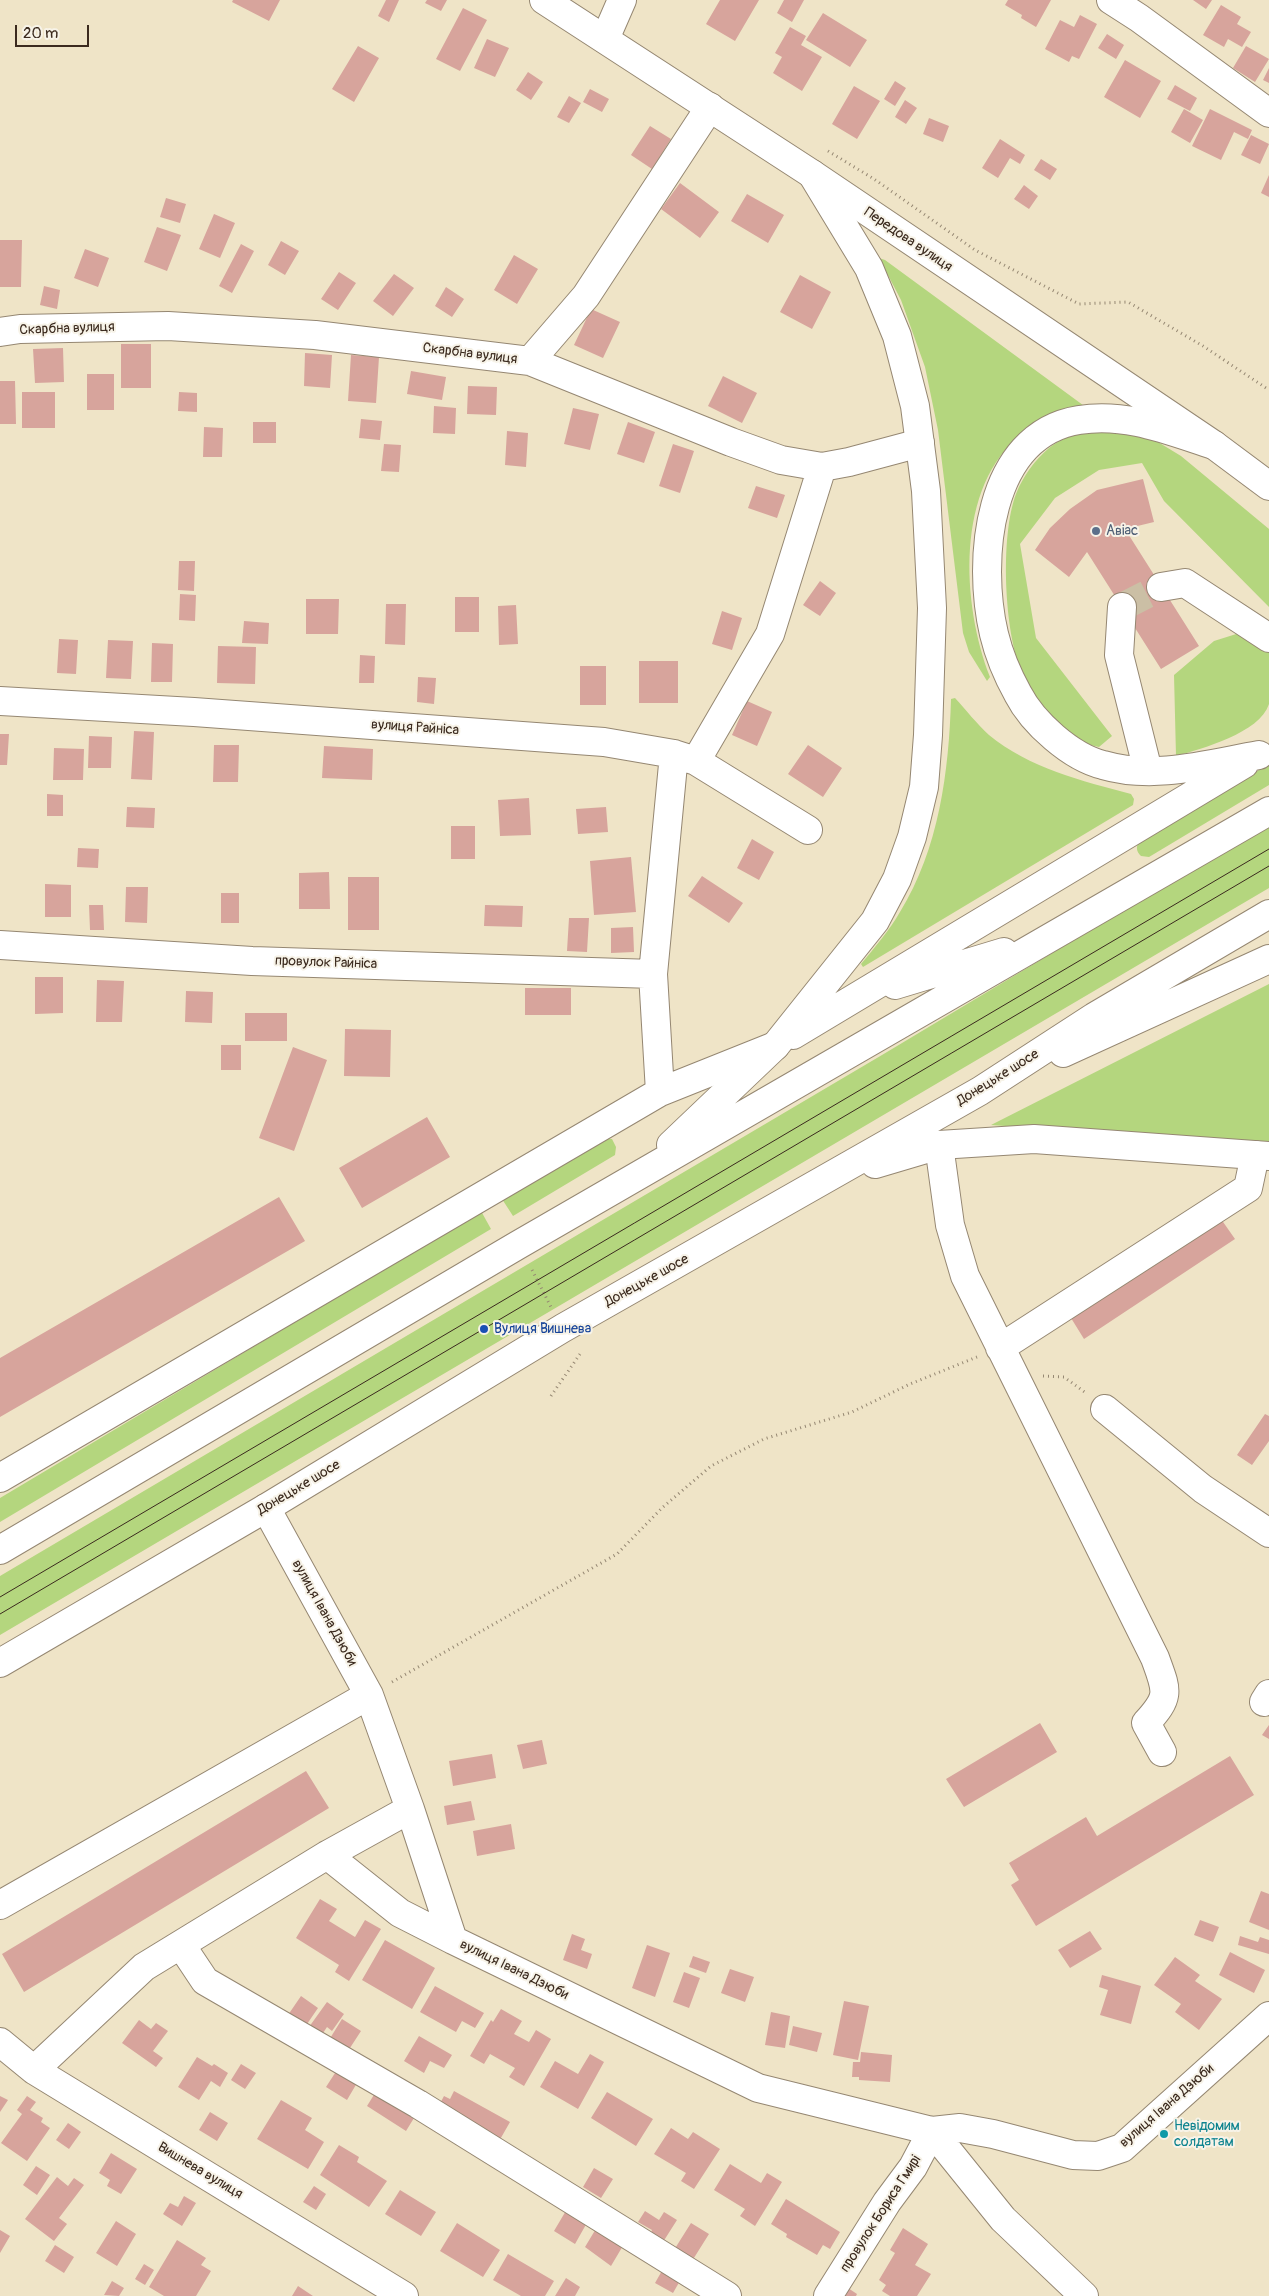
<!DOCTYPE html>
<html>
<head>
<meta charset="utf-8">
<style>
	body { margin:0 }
	#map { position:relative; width:1269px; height:2296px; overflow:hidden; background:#efe4c7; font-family:Pangolin,sans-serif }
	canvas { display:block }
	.scale { position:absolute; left:15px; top:25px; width:74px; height:22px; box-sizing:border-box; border:2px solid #3b2a1e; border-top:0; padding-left:6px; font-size:15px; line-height:18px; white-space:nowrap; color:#3b2a1e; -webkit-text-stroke:4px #f7f3e8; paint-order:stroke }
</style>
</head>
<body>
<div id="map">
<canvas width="1269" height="2296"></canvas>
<div class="scale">20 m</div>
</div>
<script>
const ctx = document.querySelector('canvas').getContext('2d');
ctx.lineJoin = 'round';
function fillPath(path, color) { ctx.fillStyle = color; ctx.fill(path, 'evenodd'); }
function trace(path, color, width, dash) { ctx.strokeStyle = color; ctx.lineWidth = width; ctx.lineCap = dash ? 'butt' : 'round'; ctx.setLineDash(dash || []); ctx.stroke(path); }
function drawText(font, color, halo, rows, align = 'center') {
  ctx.font = font + ' Pangolin,sans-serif'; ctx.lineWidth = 4; ctx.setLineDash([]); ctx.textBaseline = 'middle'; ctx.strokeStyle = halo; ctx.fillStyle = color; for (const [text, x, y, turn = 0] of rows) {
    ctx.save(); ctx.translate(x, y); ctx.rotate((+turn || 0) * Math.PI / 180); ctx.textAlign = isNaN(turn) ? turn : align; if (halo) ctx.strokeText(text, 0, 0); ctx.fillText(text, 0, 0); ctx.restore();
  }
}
fillPath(new Path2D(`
	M879 258 885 260 1087 408C1065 415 1041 419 1023 433 954 486 962 605 990 677L987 681 969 652 963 633 938 430 925 367 901 300Z
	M1117 430 1153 439 1181 456 1269 529V607L1164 501 1142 463 1099 470 1055 498 1020 544 1036 638 1112 736 1099 747C1087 745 1081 740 1072 734 1050 720 1033 697 1022 673 1004 632 1000 536 1016 494 1023 476 1035 460 1049 448 1069 432 1093 431 1117 430Z
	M1249 630 1269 645C1269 658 1269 694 1269 704 1260 733 1201 749 1176 756L1174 675 1214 641Z
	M955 698C966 710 977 724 989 735 1029 768 1082 781 1131 794L1134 799 1133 805 863 967 861 964C875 947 889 931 900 912 939 849 949 771 951 699Z
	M1269 764V785L1149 857 1141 856C1136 851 1136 847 1139 841Z
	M1269 823V888L0 1635V1576L882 1055Z
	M1269 984V1145L991 1125Z
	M603 1138 612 1139 616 1147 615 1155 513 1216 502 1199Z
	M481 1211 491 1229 0 1522V1498Z`), '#b4d67e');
fillPath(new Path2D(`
	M233 0H280L269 21 232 2Z
	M386 0H399L389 22 378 16Z
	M427 0H447L441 11 425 3Z
	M720 0H759L735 41 706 24Z
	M784 0H804L792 22 777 13Z
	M1008 0H1051L1036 27 1021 18 1022 15 1005 5Z
	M1193 0H1212L1206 9Z
	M1221 5 1241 17 1237 24 1251 32 1242 47 1228 39 1224 47 1203 35Z
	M463 8 487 20 460 71 436 59Z
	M823 13 867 40 850 67 806 40Z
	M1080 15 1097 24 1079 59 1072 56 1069 62 1045 49 1060 20 1074 27Z
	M790 27 806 36 801 45 822 57 802 91 773 73 782 57 775 53Z
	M1107 34 1124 45 1116 59 1098 48Z
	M487 39 509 48 495 77 474 68Z
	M358 46 379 58 354 102 332 89Z
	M1246 46 1269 59 1255 82 1233 68Z
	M1125 60 1161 81 1140 118 1104 97Z
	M1269 68V83L1263 80Z
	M528 72 543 82 531 100 516 90Z
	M895 81 906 88 895 106 884 99Z
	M1175 85 1197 98 1190 111 1167 99Z
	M854 86 880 101 857 139 832 124Z
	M590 89 609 99 602 112 583 102Z
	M569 96 581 103 569 123 557 117Z
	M905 100 917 108 906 124 895 117Z
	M1184 109 1203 120 1190 143 1171 132Z
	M1210 109 1252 130 1248 139 1234 132 1221 160 1192 146Z
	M929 118 949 126 943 142 923 134Z
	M650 126 671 139 652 169 631 155Z
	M1251 135 1269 144 1260 164 1241 155Z
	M1000 139 1025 155 1020 164 1010 158 998 178 982 168Z
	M1041 159 1057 169 1050 180 1034 170Z
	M1269 175V197L1261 193Z
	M680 183 719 212 700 238 661 209Z
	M1024 185 1038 196 1029 209 1014 199Z
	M747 194 784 215 768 243 731 221Z
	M166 198 186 204 180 223 160 217Z
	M214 214 235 223 220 258 199 249Z
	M157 227 181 235 167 271 144 262Z
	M0 240H22L21 287H0Z
	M281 241 299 251 285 275 268 265Z
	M241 244 254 251 232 293 219 286Z
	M85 249 109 258 98 287 74 278Z
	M514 255 538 269 517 304 494 290Z
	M339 272 356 283 338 310 321 299Z
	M394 274 414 288 393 316 373 301Z
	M800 275 831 292 812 329 780 312Z
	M44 286 60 290 57 309 40 305Z
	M446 287 464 299 452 317 435 306Z
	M591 309 620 322 603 358 574 345Z
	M121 344H151V388H121Z
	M63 348 64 382 35 383 33 349Z
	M305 353 332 355 330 388 304 386Z
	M351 355 379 357 376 403 348 401Z
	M411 371 446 377 442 400 407 394Z
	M87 374H114V410H87Z
	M723 376 757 393 742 423 708 406Z
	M0 381H15L16 424H0Z
	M468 386 497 387 496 415 467 414Z
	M22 392H55V428H22Z
	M179 392 197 393V412L178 411Z
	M434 406 456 408 455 434 433 433Z
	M573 408 599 414 590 450 564 444Z
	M361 419 382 421 380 440 359 438Z
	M253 422H276V443H253Z
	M628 422 655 432 644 463 617 454Z
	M204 427 223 428 222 457H203Z
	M507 431 528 433 526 467 505 465Z
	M384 444 401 445 399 472 381 471Z
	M673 444 694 451 680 493 659 486Z
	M1143 479 1154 522 1125 529 1199 646 1161 669 1087 552 1069 577 1035 550 1050 528 1070 509 1097 490Z
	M756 486 785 495 777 518 748 508Z
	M179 561H195L194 591 178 590Z
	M820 581 836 593 820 616 803 605Z
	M180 594 196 595 195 621 179 620Z
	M455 597H479V632H455Z
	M306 599H339L338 634H306Z
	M386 604H406L405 645 385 644Z
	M516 605 518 644 499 645 498 606Z
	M722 611 742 618 732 650 712 644Z
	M244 621 269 623 268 644 242 643Z
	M59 639 78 640 76 674 57 673Z
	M108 640 133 641 131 679 106 678Z
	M152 643 173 644 172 682H151Z
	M218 646 256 647 255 684 217 683Z
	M360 655 375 656 374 683H359Z
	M639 661H678V703H639Z
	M580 666H606V705H580Z
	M418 677 436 678 434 704 417 702Z
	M747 701 772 712 757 746 732 735Z
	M134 731 154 732 152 780 131 779Z
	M0 734H9L7 765H0Z
	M89 736 112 737 111 768H88Z
	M214 745H239L238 782H213Z
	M808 745 842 768 823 797 788 774Z
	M324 746 373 749 372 780 322 778Z
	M54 748 84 749 83 780H53Z
	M47 794 63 795V816H47Z
	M529 798 531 835 500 836 498 800Z
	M127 807 155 808 154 828 126 827Z
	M606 807 608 832 578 834 576 809Z
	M451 826H475V859H451Z
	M752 839 774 852 759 880 737 868Z
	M78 848 99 849 98 868 77 867Z
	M631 857 636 912 594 915 590 861Z
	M329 872 330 909H299V873Z
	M702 876 743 903 729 923 688 896Z
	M348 877H379V930H348Z
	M45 884 71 885V917H45Z
	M126 887H148L147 923 125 922Z
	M221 893H239V923H221Z
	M89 905H103L104 930H90Z
	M485 905 523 906 522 927 484 926Z
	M569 918H589L587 952 567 951Z
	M633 927 634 952 611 953V928Z
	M35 977H63V1013L35 1014Z
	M97 980 124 981 122 1022H96Z
	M525 988H571V1015H525Z
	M186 991 213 992 212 1023 185 1022Z
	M245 1013H287V1041H245Z
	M345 1029 391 1030 390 1077 344 1076Z
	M221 1045H241V1070H221Z
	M293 1047 327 1060 294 1151 259 1138Z
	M427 1117 450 1157 362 1208 339 1168Z
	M279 1197 305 1241 0 1417V1358Z
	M1221 1219 1235 1239 1084 1339 1071 1318Z
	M1265 1414 1269 1416V1441L1252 1465 1237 1455Z
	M1040 1723 1057 1752 964 1807 946 1779Z
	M1269 1725V1739L1262 1735Z
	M542 1740 547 1764 523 1769 517 1745Z
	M492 1754 496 1778 453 1786 449 1761Z
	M1230 1756 1254 1795 1036 1926 1011 1885 1019 1880 1009 1863 1086 1817 1097 1836Z
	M306 1771 329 1808 24 1992 2 1954Z
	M471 1801 475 1820 447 1825 444 1806Z
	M511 1824 515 1849 477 1856 473 1831Z
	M1261 1891 1269 1894V1930L1249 1922Z
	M320 1899 337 1909 329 1921 355 1937 365 1920 381 1929 349 1981 335 1972 339 1965 296 1938Z
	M1200 1920 1219 1927 1213 1942 1194 1935Z
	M1090 1931 1102 1949 1070 1968 1058 1950Z
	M572 1934 585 1939 581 1950 592 1954 587 1969 563 1960Z
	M1240 1936 1258 1942 1260 1937 1269 1940V1954L1238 1945Z
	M385 1940 435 1968 412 2009 362 1980Z
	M647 1945 670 1953 655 1997 632 1988Z
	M1230 1952 1265 1970 1254 1993 1219 1975Z
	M693 1956 710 1962 706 1973 689 1967Z
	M1175 1957 1200 1975 1195 1981 1222 1999 1199 2030 1175 2012 1181 2004 1154 1985Z
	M730 1969 754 1977 745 2002 721 1993Z
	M684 1972 700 1978 689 2008 673 2002Z
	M1102 1975 1141 1986 1131 2024 1100 2015 1108 1990 1099 1987Z
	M435 1986 484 2013 475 2028 462 2021 456 2032 420 2012Z
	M301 1996 318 2008 305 2027 288 2015Z
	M844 2001 869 2006 858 2060 833 2055Z
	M327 2002 344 2014 332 2031 327 2027 321 2036 309 2027Z
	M501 2009 522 2021 514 2034 529 2042 536 2030 551 2039 524 2086 509 2077 515 2068 490 2054 484 2064 470 2056 491 2020 493 2022Z
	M771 2012 790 2016 785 2048 765 2045Z
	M342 2019 361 2031 348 2051 329 2040Z
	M139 2020 151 2029 156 2023 168 2031 153 2051 163 2058 156 2067 122 2043Z
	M793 2026 822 2033 817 2052 789 2045Z
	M419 2036 452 2055 444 2068 430 2061 424 2073 404 2061Z
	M861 2052 892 2055 890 2082 859 2080V2077H852L853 2062H860Z
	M590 2054 604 2062 578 2109 540 2087 555 2061 578 2074Z
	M197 2057 212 2066 214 2064 228 2073 220 2087 211 2081 199 2100 178 2087Z
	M241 2064 256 2073 245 2089 231 2080Z
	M337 2070 357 2083 347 2100 326 2087Z
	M377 2090 403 2106 400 2110 414 2118 406 2131 367 2106Z
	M454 2091 510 2122 498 2143 437 2109 444 2096 450 2099Z
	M607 2092 653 2119 636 2146 591 2118Z
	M0 2096 8 2100 0 2112Z
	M27 2096 36 2102 30 2110 43 2118 41 2122 50 2128 27 2161 1 2143 22 2114 17 2110Z
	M281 2100 312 2118 305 2130 324 2142 308 2169 257 2139Z
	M210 2112 228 2123 217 2141 199 2130Z
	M68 2123 81 2132 69 2149 56 2140Z
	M671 2128 688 2139 693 2132 720 2149 694 2189 681 2181 686 2173 654 2154Z
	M339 2145 359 2157 357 2162 387 2181 369 2207 320 2175Z
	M111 2153 137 2169 121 2194 107 2186 110 2180 99 2173Z
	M730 2164 761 2183 767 2173 782 2182 755 2226 740 2216 745 2209 714 2190Z
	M36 2166 50 2175 37 2195 23 2185Z
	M594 2168 613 2179 601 2198 583 2187Z
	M57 2177 68 2186 74 2178 84 2185 59 2218 67 2224 54 2241 25 2219Z
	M314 2186 326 2194 316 2210 303 2202Z
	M400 2190 436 2212 421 2236 385 2214Z
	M184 2196 196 2203 182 2226 163 2214 170 2203 178 2207Z
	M786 2199 840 2232 830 2249 823 2245 817 2255 786 2237 787 2234 771 2224Z
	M567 2209 588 2221 575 2244 554 2231Z
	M645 2211 659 2220 664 2212 677 2220 663 2242 650 2235 652 2230 638 2222Z
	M116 2221 136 2234 117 2266 96 2253Z
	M457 2223 500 2250 483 2277 440 2251Z
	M691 2223 709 2234 692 2261 674 2250Z
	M597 2227 624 2244 611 2266 585 2247Z
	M903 2228 928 2244 915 2265 931 2274 917 2296H890L882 2291 886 2285 879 2280 895 2253 890 2250Z
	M0 2230 10 2236 0 2253Z
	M177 2240 206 2258 201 2265 211 2271 196 2296H164L149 2287Z
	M55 2245 74 2257 64 2273 45 2261Z
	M508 2254 554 2281 545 2296H521L493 2280Z
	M144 2264 154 2270 145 2285 135 2279Z
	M663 2269 681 2279 673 2293 655 2283Z
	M566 2278 580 2287 575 2296H555Z
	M112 2281 124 2288 119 2296 104 2295Z
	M298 2286 313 2296H292Z
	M845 2286 857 2294 856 2296H841Z`), '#d7a49c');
trace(new Path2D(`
	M1122 607 1161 587`), '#cbbfa5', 28, [28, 14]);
const minor = new Path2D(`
	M1111 0 1139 18 1269 113
	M605 39 622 0
	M0 332 20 329 168 326 315 335 530 361 731 442 781 460 822 467 849 462 920 443
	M530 361 586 296 710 107
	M1161 587 1185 583 1269 638
	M1122 607 1119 655 1148 771
	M0 701 194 712 604 742 674 754 696 761 808 830
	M696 761 770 634 822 467
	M0 945 252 961 653 974
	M660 1092 653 974 674 754
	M939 1145 950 1225 965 1276 1155 1658C1167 1691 1171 1696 1146 1723L1162 1752
	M1000 1348 1248 1188 1255 1155
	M1105 1409 1203 1489 1269 1533
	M0 1478 660 1092 775 1046
	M266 1508 369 1695 410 1809 453 1940 758 2088 932 2131 960 2128 993 2134 1073 2155 1098 2156 1122 2148 1269 2016
	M1264 1702 1269 1694
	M327 1855 400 1913 453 1940
	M0 1905 369 1695
	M181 1945 205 1981 418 2104 727 2296
	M0 2042 34 2070 404 2296
	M34 2070 144 1967 327 1855 410 1809
	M932 2131 1003 2219 1084 2296
	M828 2296 887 2202 913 2167 932 2131`);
const major = new Path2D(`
	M544 0 812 174 1214 445 1269 486`);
const highway = new Path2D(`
	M1214 445C1170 431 1126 412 1079 420 986 435 977 562 994 634 999 655 1008 676 1018 694 1033 723 1071 757 1103 765 1154 780 1208 764 1259 755
	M895 985 1004 952
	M793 1035 1244 764
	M1063 1053 1269 959
	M671 1145 776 1045 875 921 897 879 912 837 924 787 928 735 932 608 926 491 915 406 897 336 869 268 812 174
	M875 1164 939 1145 1034 1139 1269 1156
	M0 1550 518 1245 1269 811
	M0 1663 266 1508 563 1328 980 1091 1094 1017 1269 914`);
trace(minor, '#958772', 30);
trace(major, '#958772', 30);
trace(highway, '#958772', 30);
trace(new Path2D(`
	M828 151 874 179 975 250 1079 304 1128 302 1203 346 1269 390
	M532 1270 551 1307
	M1043 1376 1064 1377 1086 1393
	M551 1396 580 1354
	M392 1682 617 1554 663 1507 711 1466 764 1439 852 1412 910 1384 977 1357`), '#958772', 3, [1, 4]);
trace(minor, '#fff', 28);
trace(major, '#fff', 28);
trace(highway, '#fff', 28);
trace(new Path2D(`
	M0 1597 1269 849
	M0 1614 1269 866`), '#3b2a1e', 1);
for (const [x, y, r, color] of [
	[1096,531,5,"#5c6f8a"],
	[484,1329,5,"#1a4fb4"],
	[1164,2134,5,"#0f9aa8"]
]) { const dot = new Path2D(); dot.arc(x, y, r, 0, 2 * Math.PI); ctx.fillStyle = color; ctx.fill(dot); trace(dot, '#f7f3e8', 2); }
drawText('14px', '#3b2a1e', '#f7f3e8', [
	["Передова вулиця",908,240,34],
	["Скарбна вулиця",67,329,-2],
	["Скарбна вулиця",470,354,7],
	["вулиця Райніса",415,728,4],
	["провулок Райніса",326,963,2],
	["Донецьке шосе",998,1078,-32],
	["Донецьке шосе",647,1281,-29],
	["Донецьке шосе",299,1488,-31],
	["вулиця Івана Дзюби",324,1613,61],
	["вулиця Івана Дзюби",514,1970,26],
	["вулиця Івана Дзюби",1167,2106,-41],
	["Вишнева вулиця",200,2171,31],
	["провулок Бориса Гмирі",881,2214,-57]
]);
drawText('14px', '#4e5e75', '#f7f3e8', [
	["Авіас",1106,531]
], 'left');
drawText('14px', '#164399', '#f7f3e8', [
	["Вулиця Вишнева",494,1329]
], 'left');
drawText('14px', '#0d838f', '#f7f3e8', [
	["Невідомим",1174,2126],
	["солдатам",1174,2142]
], 'left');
</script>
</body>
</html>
